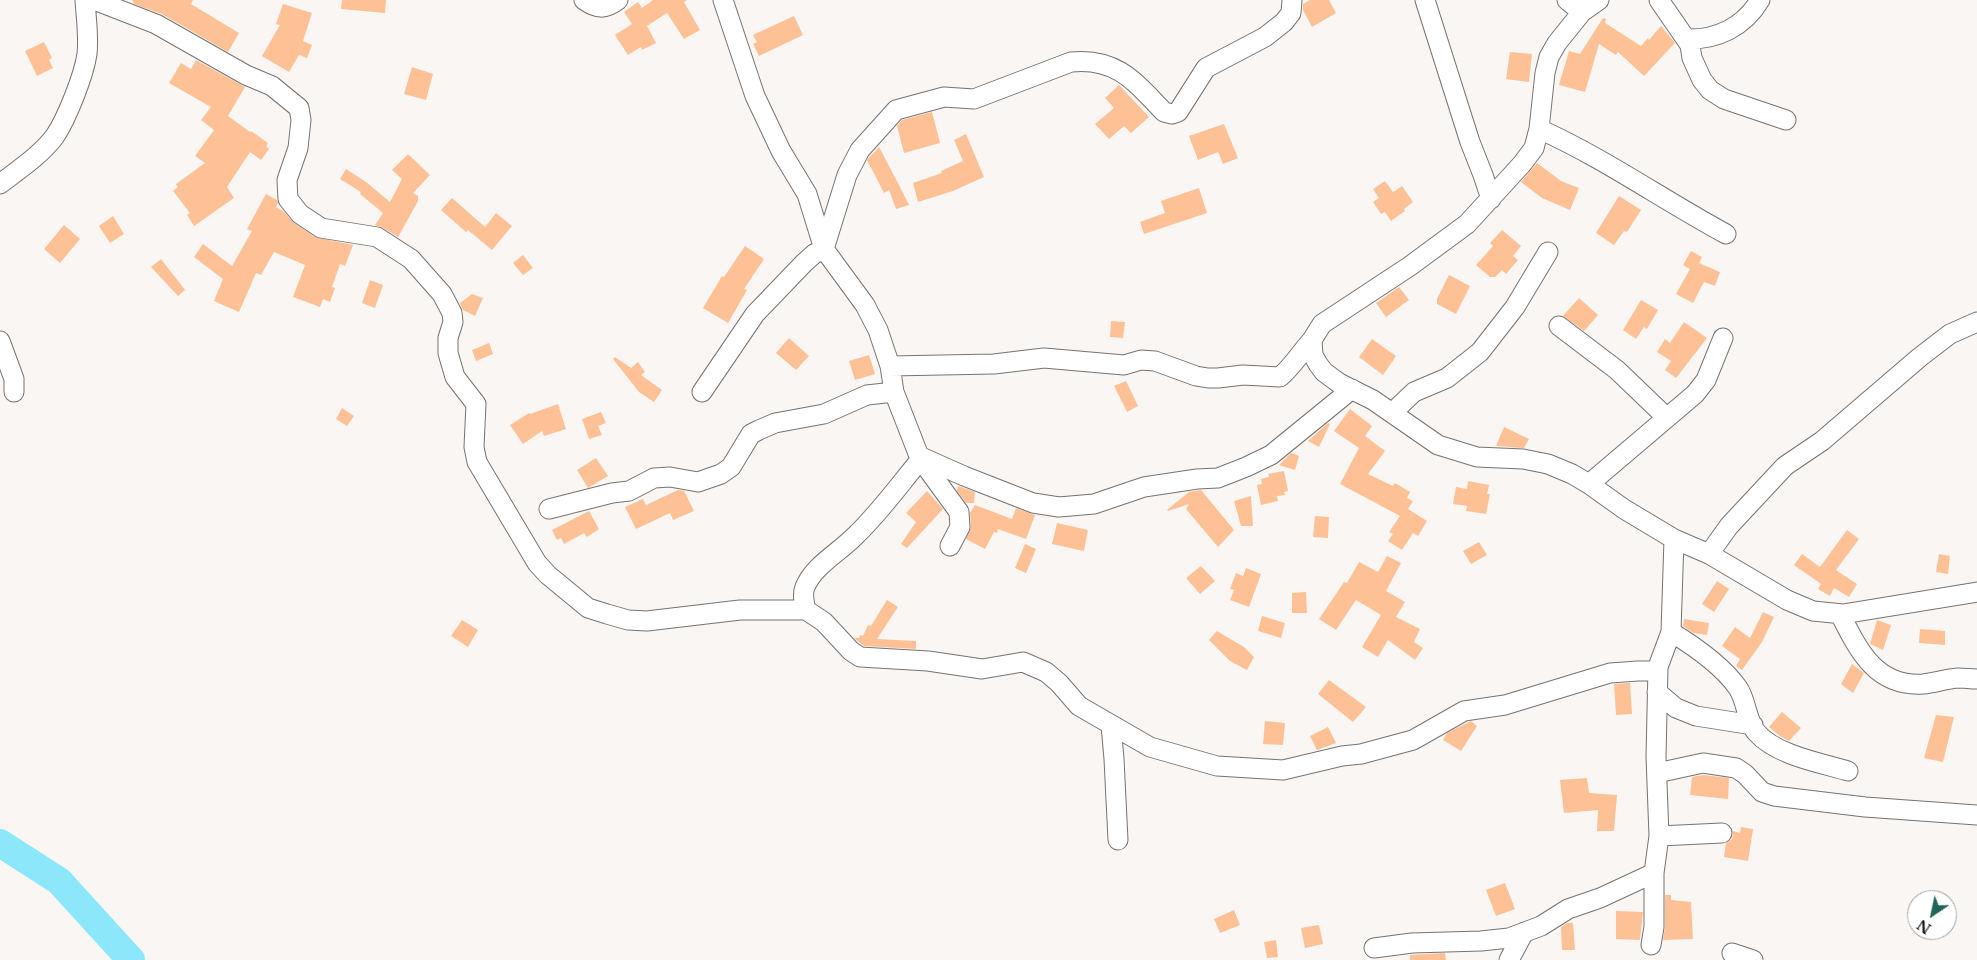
<!DOCTYPE html>
<html>
<head>
<meta charset="utf-8">
<style>
	body { margin:0 }
	#map { position:relative; width:1977px; height:960px; overflow:hidden; background:#f9f6f4; font-family:"Libre Baskerville",serif }
	canvas { display:block }
	.north { position:absolute; left:1907px; top:890px; width:50px; height:50px; box-sizing:border-box; background:#fff; border:1px solid #a4a4a3; border-radius:50%; rotate:214deg; font-size:14px; font-weight:700; line-height:20px; text-align:center; color:#1c1b1a }
	.north::after { content:''; display:block; margin:auto; width:18px; height:22px; background:#206557; clip-path:polygon(50% 0,100% 100%,50% 72%,0 100%) }
</style>
</head>
<body>
<div id="map">
<canvas width="1977" height="960"></canvas>
<div class="north">N</div>
</div>
<script>
const ctx = document.querySelector('canvas').getContext('2d');
ctx.lineJoin = 'round';
function trace(path, color, width, dash) { ctx.strokeStyle = color; ctx.lineWidth = width; ctx.lineCap = dash ? 'butt' : 'round'; ctx.setLineDash(dash || []); ctx.stroke(path); }
function fillPath(path, color) { ctx.fillStyle = color; ctx.fill(path, 'evenodd'); }
trace(new Path2D(`
	M0 843 59 881 131 960`), '#8ce7fa', 28);
fillPath(new Path2D(`
	M132 0H193L191 4 239 33 228 52 162 14 134 4Z
	M342 0H386L385 13 341 9Z
	M653 0H687L684 2 700 30 684 39 667 13 647 26 656 43 642 50 641 47 628 55 615 35 632 24 624 12 638 2 642 8Z
	M1310 0H1329L1336 13 1312 27 1303 10V4Z
	M283 4 312 13 303 41 312 45 307 58 299 55 289 72 262 56 280 25 276 24Z
	M794 16 803 35 759 56 753 44 757 42 753 35Z
	M1603 18 1606 19 1605 23 1641 46 1648 38 1649 40 1661 26 1675 43 1644 76 1618 52 1616 55 1599 44 1585 92 1559 85 1569 51 1580 54Z
	M44 42 52 58 49 60 53 68 37 76 25 51Z
	M1510 52 1532 54 1529 82 1506 79Z
	M196 60 245 87 228 116 250 132 251 131 268 143 266 146 269 149 261 160 250 152 227 187 234 198 194 226 187 215 190 213 173 191 178 187 176 184 205 163 195 156 214 130 201 120 211 107 169 83 181 63 191 69Z
	M412 67 433 74 426 100 404 94Z
	M1119 85 1149 117 1131 133 1124 126 1109 139 1095 124 1114 108 1105 98Z
	M932 112 940 143 904 153 897 126 902 120Z
	M1224 124 1238 158 1223 164 1218 152 1198 160 1189 136Z
	M966 134 984 177 953 191 918 202 913 183 942 173 941 171 963 161 954 140Z
	M879 147 899 185 909 205 896 209 889 190 884 193 867 160Z
	M408 154 430 175 413 193 418 196V201L398 237 383 228 375 225 383 213 360 194 361 192 340 179 346 169 366 182 390 202 402 179 392 170Z
	M1537 163 1561 181 1579 188 1570 210 1542 198 1521 182Z
	M1385 181 1393 192 1402 186 1413 202 1404 209 1405 211 1391 221 1385 212 1381 214 1373 202 1379 198 1373 189Z
	M1199 188 1207 213 1144 234 1140 222 1165 213 1161 201Z
	M266 194 277 200 278 203 276 207 283 211 294 223 315 237 353 245 345 266 340 264 332 287 335 288 330 302 323 299 320 307 293 297 305 265 274 252 261 275 256 273 239 312 214 301 223 279 194 257 203 244 232 266 252 231 247 229Z
	M1619 196 1641 210 1627 232 1624 231 1614 245 1596 233Z
	M452 198 485 227 496 213 512 226 492 250 468 230 466 232 441 210Z
	M113 216 124 234 110 243 99 226Z
	M64 225 80 239 60 263 44 249Z
	M1502 230 1521 246 1513 256 1518 260 1506 274 1502 270 1495 277H1490L1476 265 1493 246 1490 243Z
	M745 246 764 259 744 289 747 290 728 323 703 308 722 276 724 277Z
	M1691 251 1702 257 1699 263 1720 272 1715 286 1704 282 1693 303 1676 294 1690 269 1683 265Z
	M523 255 533 268 523 275 513 263Z
	M161 259 185 290 178 296 151 267Z
	M1449 275 1470 286 1456 314 1437 304V299Z
	M370 280 383 285 375 308 362 303Z
	M1399 287 1409 300 1386 317 1376 303Z
	M472 294 483 298 475 316 463 310 460 303Z
	M1579 298 1598 315 1584 331 1563 316Z
	M1641 300 1658 310 1647 329 1644 327 1636 339 1623 330Z
	M1111 321 1125 322 1123 338 1110 337Z
	M1684 322 1707 338 1676 378 1665 370 1671 361 1657 352 1665 339 1670 343Z
	M789 338 809 356 796 370 776 353Z
	M1372 339 1396 356 1383 375 1359 357Z
	M489 343 493 354 476 361 472 350Z
	M869 355 875 374 855 380 849 361Z
	M615 357 631 368 638 362 645 372 641 375 662 390 654 402 639 392 613 359Z
	M1126 381 1138 406 1127 412 1114 386Z
	M558 404 566 429 544 436 542 431 523 444 510 425 529 413 530 414Z
	M342 408 354 416 347 426 336 419Z
	M1350 409 1372 426 1365 436 1385 451 1368 474 1393 486 1395 483 1410 492 1407 498 1413 501 1408 509 1427 521 1418 536 1413 533 1402 550 1388 541 1393 534 1389 532 1400 516 1340 484 1359 448 1334 431Z
	M601 412 606 423 598 426 602 435 589 439 582 419Z
	M1328 423 1330 424 1319 447 1308 441Z
	M1504 427 1529 439 1524 448 1496 446Z
	M1291 453 1299 456 1295 470 1279 465Z
	M596 458 608 476 588 488 577 470Z
	M1284 471 1288 491 1284 492 1285 495 1277 496 1278 501 1261 505 1257 485 1262 484 1261 479 1269 477 1268 474Z
	M1468 481 1489 485 1487 494H1490L1486 514 1466 511 1467 506 1453 504 1456 487 1467 489Z
	M958 486 975 492 974 503H966L957 491Z
	M678 490 684 491 694 511 673 520 670 513 636 529 625 507 643 499 646 505Z
	M1201 490 1234 530 1218 547 1186 509 1189 504 1168 511 1167 510 1189 492Z
	M927 491 943 509 907 548 901 544 916 522 906 513Z
	M1251 496 1253 526H1241L1234 501Z
	M975 505 1012 519 1016 508 1035 515 1026 539 998 529 997 533 994 532 985 549 966 539 971 527 970 513Z
	M589 511 599 529 587 537 584 533 564 544 561 538 557 540 552 530Z
	M1315 516 1329 517 1328 538 1313 537Z
	M1057 523 1088 530 1084 551 1052 544Z
	M1847 530 1859 539 1836 570 1857 584 1849 597 1834 588 1830 596 1818 589 1821 584 1794 565 1802 554 1820 567Z
	M1479 542 1487 555 1471 564 1463 551Z
	M1025 544 1036 549 1026 573 1015 568Z
	M1939 554 1950 556 1948 574 1936 572Z
	M1387 556 1401 563 1386 591 1405 602 1396 617 1420 629 1414 642 1423 648 1415 660 1388 640 1378 657 1362 647 1381 615 1356 600 1336 630 1319 619 1344 582 1347 583 1359 562 1378 572Z
	M1201 566 1215 581 1200 594 1186 578Z
	M1246 568 1261 574 1249 607 1230 600 1234 590 1230 589 1236 573 1243 576Z
	M1717 581 1729 589 1714 612 1702 604Z
	M1306 592 1307 613H1292V593Z
	M887 600 898 607 877 639 916 641V649L864 646 854 638H859L860 635 863 636 868 625 871 626Z
	M1763 612 1774 617 1762 642 1742 670 1736 666 1740 659 1722 646 1735 627 1750 638Z
	M1262 616 1285 623 1281 638 1258 631Z
	M1684 619 1709 623 1707 635 1693 633 1683 626Z
	M462 620 478 630 468 647 451 636Z
	M1877 620 1891 625 1883 650 1870 644Z
	M1920 629 1945 631V645L1919 643Z
	M1217 631 1244 647 1254 657 1247 670 1230 661 1209 640Z
	M1852 664 1864 673 1853 693 1841 684Z
	M1329 680 1366 707 1353 722 1318 694Z
	M1630 683 1632 714 1616 715 1614 684Z
	M1782 712 1801 728 1789 741 1780 736 1769 727Z
	M1936 715 1954 717 1943 762 1924 758Z
	M1265 721 1285 723 1283 745 1263 744Z
	M1471 721 1477 726 1461 751 1443 740 1447 733Z
	M1328 727 1336 743 1317 750 1310 736Z
	M1703 775 1729 778 1728 799 1690 795 1692 777Z
	M1587 778 1589 793 1617 795 1614 831H1597L1598 810 1564 813 1560 780Z
	M1741 827 1753 829 1748 861 1724 857 1726 843 1732 839 1733 831 1740 833Z
	M1505 883 1515 909 1496 916 1486 890Z
	M1665 895H1671V900L1691 902 1693 939 1663 940 1665 927Z
	M1234 910 1240 925 1220 933 1214 919Z
	M1616 911 1643 912 1640 940 1616 939Z
	M1567 923H1573L1575 950H1562L1561 927Z
	M1319 925 1323 944 1305 948 1301 928Z
	M1276 940 1278 957 1267 958 1264 942Z
	M1445 953 1446 960H1410V955Z`), '#fec195');
const minor = new Path2D(`
	M94 0 156 24 246 75 272 86 299 108 301 120 298 148 287 180 288 199 300 214 321 228 377 237 411 259 442 294 452 313 453 322 448 338V353L455 377 476 404 474 447 477 462 537 563 548 575 588 608 607 614 628 620 647 621 740 610H806L824 622 851 651 860 657 928 661 982 669 1023 662 1046 672 1059 683 1079 706 1150 747 1217 766 1283 770 1342 756 1361 754 1413 740 1464 711 1505 705 1610 673 1638 671H1658
	M584 0C597 9 605 10 618 0
	M723 0 755 96 781 151 807 194 824 249 865 305 878 330 890 366 894 392 919 456 964 476 1033 503 1059 507 1094 504 1144 487 1197 479 1218 478 1246 467 1271 455 1352 389
	M1425 0 1470 142 1483 175 1491 199
	M1567 0 1582 12
	M1599 0 1582 12 1557 43 1549 57 1545 73 1539 129 1534 148 1522 164 1467 224 1410 266 1322 324 1312 340 1313 355 1318 364 1324 372 1339 383 1373 400 1438 445 1477 457 1523 459 1548 464 1572 474 1589 484 1624 509 1674 539 1709 554 1787 600 1813 611 1843 614 1977 592
	M1659 0 1690 45 1692 58 1702 80 1710 90 1724 99 1786 120
	M1686 39C1717 40 1744 27 1760 0
	M1539 129C1604 158 1663 200 1726 234
	M0 184C18 170 41 155 55 136 67 118 84 75 87 54 89 37 86 17 85 0
	M1559 326 1617 370 1666 417
	M0 341 14 379V392
	M890 366 994 364 1044 358 1124 365 1141 360 1155 361 1196 376 1208 378H1218L1243 375 1280 377C1293 366 1301 352 1312 340
	M702 392 755 314 804 263 814 254 824 249 847 175 860 150 896 110 944 97 974 99 1071 62C1117 57 1136 83 1164 112L1172 114 1178 112 1206 68 1265 37 1284 22 1291 13 1292 0
	M1392 413 1414 392 1447 378 1480 352 1515 307 1548 252
	M919 457 959 512 960 527 950 546
	M1589 484 1695 394 1706 380 1723 338
	M549 509 612 493 629 491 654 478 670 477 698 482 721 474 731 467 751 434 759 430 775 423 824 414 867 395 894 392
	M1709 554 1729 526 1785 466 1822 441 1920 357 1950 334 1977 322
	M806 610C804 602 802 594 805 587 814 565 840 552 856 535 880 512 900 484 921 459
	M1840 614C1858 649 1875 687 1923 684 1934 683 1946 679 1958 678 1964 678 1971 679 1977 679
	M1671 632C1694 646 1722 665 1738 688 1747 701 1746 721 1757 733 1776 755 1821 763 1848 771
	M1657 692 1676 708 1696 716 1753 725
	M1111 725 1114 759 1118 840
	M1657 773 1703 763 1736 768 1745 774 1762 792 1774 796 1865 807 1977 815
	M1659 836 1722 833
	M1651 945 1654 927V873L1659 836 1656 757 1658 667 1671 632 1674 539
	M1374 948 1412 943 1481 941 1509 938 1541 926 1568 909 1600 898 1654 873
	M1732 953 1753 960
	M1509 960 1524 932`);
trace(minor, '#767371', 21);
trace(minor, '#fff', 19);
</script>
</body>
</html>
